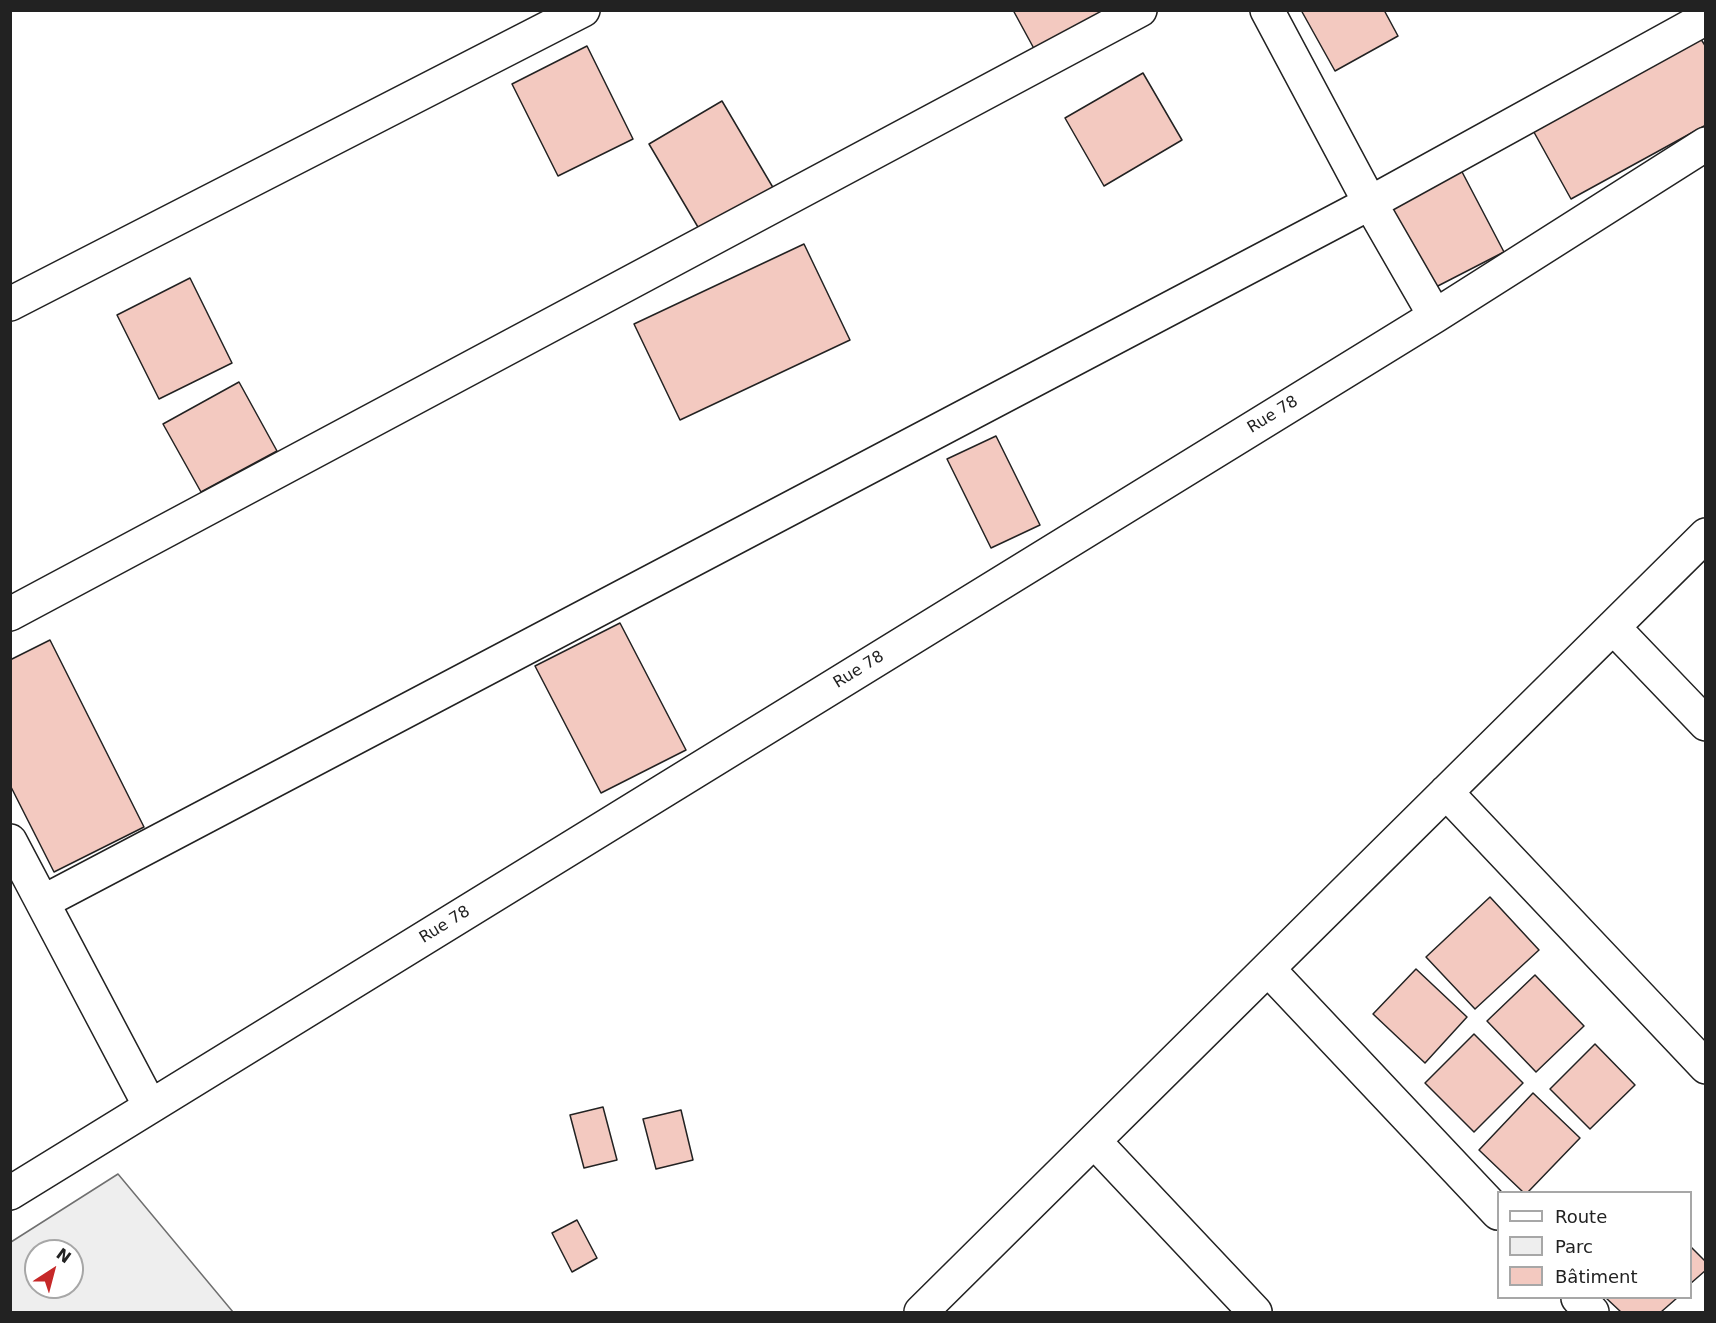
<!DOCTYPE html>
<html>
<head>
<meta charset="utf-8">
<style>
	body { margin:0 }
	#map { position:relative; width:1716px; height:1323px; overflow:hidden; background:#fff; font-family:"DejaVu Sans",sans-serif }
	canvas { display:block }
	.frame { position:absolute; inset:0; border:12px solid #222; pointer-events:none }
	.legend { position:absolute; left:1497px; top:1191px; width:195px; height:108px; box-sizing:border-box; background:#fff; border:2px solid #a7a7a7; margin:0; padding:8px 10px; list-style:none; font-size:18px; color:#222 }
	.legend li { display:flex; align-items:center; gap:12px; height:30px }
	.legend b { width:30px; border:2px solid #a7a7a7 }
	.north { position:absolute; left:24px; top:1239px; width:60px; height:60px; box-sizing:border-box; background:#fff; border:2px solid #a7a7a7; border-radius:50%; rotate:36deg; font-size:16px; font-weight:700; line-height:24px; text-align:center; color:#222 }
	.north::after { content:''; display:block; margin:auto; width:21px; height:27px; background:#c62828; clip-path:polygon(50% 0,100% 100%,50% 72%,0 100%) }
</style>
</head>
<body>
<div id="map">
<canvas width="1716" height="1323"></canvas>
<div class="frame"></div>
<ul class="legend">
<li><b style="height:8px;background:#fff"></b>Route</li>
<li><b style="height:16px;background:#eee"></b>Parc</li>
<li><b style="height:16px;background:#f3c9c0"></b>Bâtiment</li>
</ul>
<div class="north">N</div>
</div>
<script>
const ctx = document.querySelector('canvas').getContext('2d');
ctx.lineJoin = 'round';
function fillPath(path, color) { ctx.fillStyle = color; ctx.fill(path, 'evenodd'); }
function trace(path, color, width, dash) { ctx.strokeStyle = color; ctx.lineWidth = width; ctx.lineCap = dash ? 'butt' : 'round'; ctx.setLineDash(dash || []); ctx.stroke(path); }
function drawText(font, color, halo, rows, align = 'center') {
  ctx.font = font + ' "DejaVu Sans",sans-serif'; ctx.lineWidth = 4.5; ctx.setLineDash([]); ctx.textBaseline = 'middle'; ctx.strokeStyle = halo; ctx.fillStyle = color; for (const [text, x, y, turn = 0] of rows) {
    ctx.save(); ctx.translate(x, y); ctx.rotate((+turn || 0) * Math.PI / 180); ctx.textAlign = isNaN(turn) ? turn : align; if (halo) ctx.strokeText(text, 0, 0); ctx.fillText(text, 0, 0); ctx.restore();
  }
}
const green = new Path2D(`
	M118 1174 233 1312H11V1242ZM36 1251H72V1287H36Z`);
fillPath(green, '#eee');
trace(green, '#6f6f6f', 1.5);
const building = new Path2D(`
	M1013 10H1120L1038 56Z
	M1301 10H1384L1398 36 1335 71Z
	M1697 33 1706 47V125L1571 199 1530 125Z
	M587 46 633 139 558 176 512 84Z
	M1143 73 1182 140 1104 186 1065 118Z
	M722 101 778 196 705 239 649 144Z
	M1460 168 1504 252 1432 289 1389 205Z
	M804 244 850 340 680 420 634 324Z
	M190 278 232 363 159 399 117 315Z
	M239 382 277 451 201 492 163 424Z
	M996 436 1040 525 991 548 947 459Z
	M620 623 686 750 601 793 535 666Z
	M50 640 144 827 54 872 10 785V660Z
	M1490 897 1539 950 1475 1009 1426 957Z
	M1416 969 1467 1017 1425 1063 1373 1014Z
	M1535 975 1584 1026 1536 1072 1487 1021Z
	M1474 1034 1523 1083 1474 1132 1425 1083Z
	M1595 1044 1635 1085 1590 1129 1550 1089Z
	M1533 1093 1580 1138 1528 1192H1523L1479 1150Z
	M603 1107 617 1160 584 1168 570 1115Z
	M681 1110 693 1160 656 1169 643 1119Z
	M577 1220 597 1258 572 1272 552 1233Z
	M1690 1246 1706 1262V1270L1690 1284Z
	M1606 1298H1677L1661 1312H1621Z`);
fillPath(building, '#f3c9c0');
trace(building, '#222', 1.5);
const minor = new Path2D(`
	M1267 10 1370 203 1435 316
	M10 304 583 10
	M10 614 1140 10
	M1613 627 1706 724
	M1446 792 1706 1067
	M10 841 150 1106
	M43 902 1370 203 1706 18
	M1268 969 1498 1213
	M1094 1141 1255 1312
	M10 1193 1435 316 1706 144
	M1578 1298 1592 1312
	M921 1312 1706 535`);
trace(minor, '#222', 36);
trace(minor, '#fff', 33);
drawText('16px', '#222', '#fff', [
	["Rue 78",1273,415,-32],
	["Rue 78",859,670,-32],
	["Rue 78",445,925,-32]
]);
</script>
</body>
</html>
